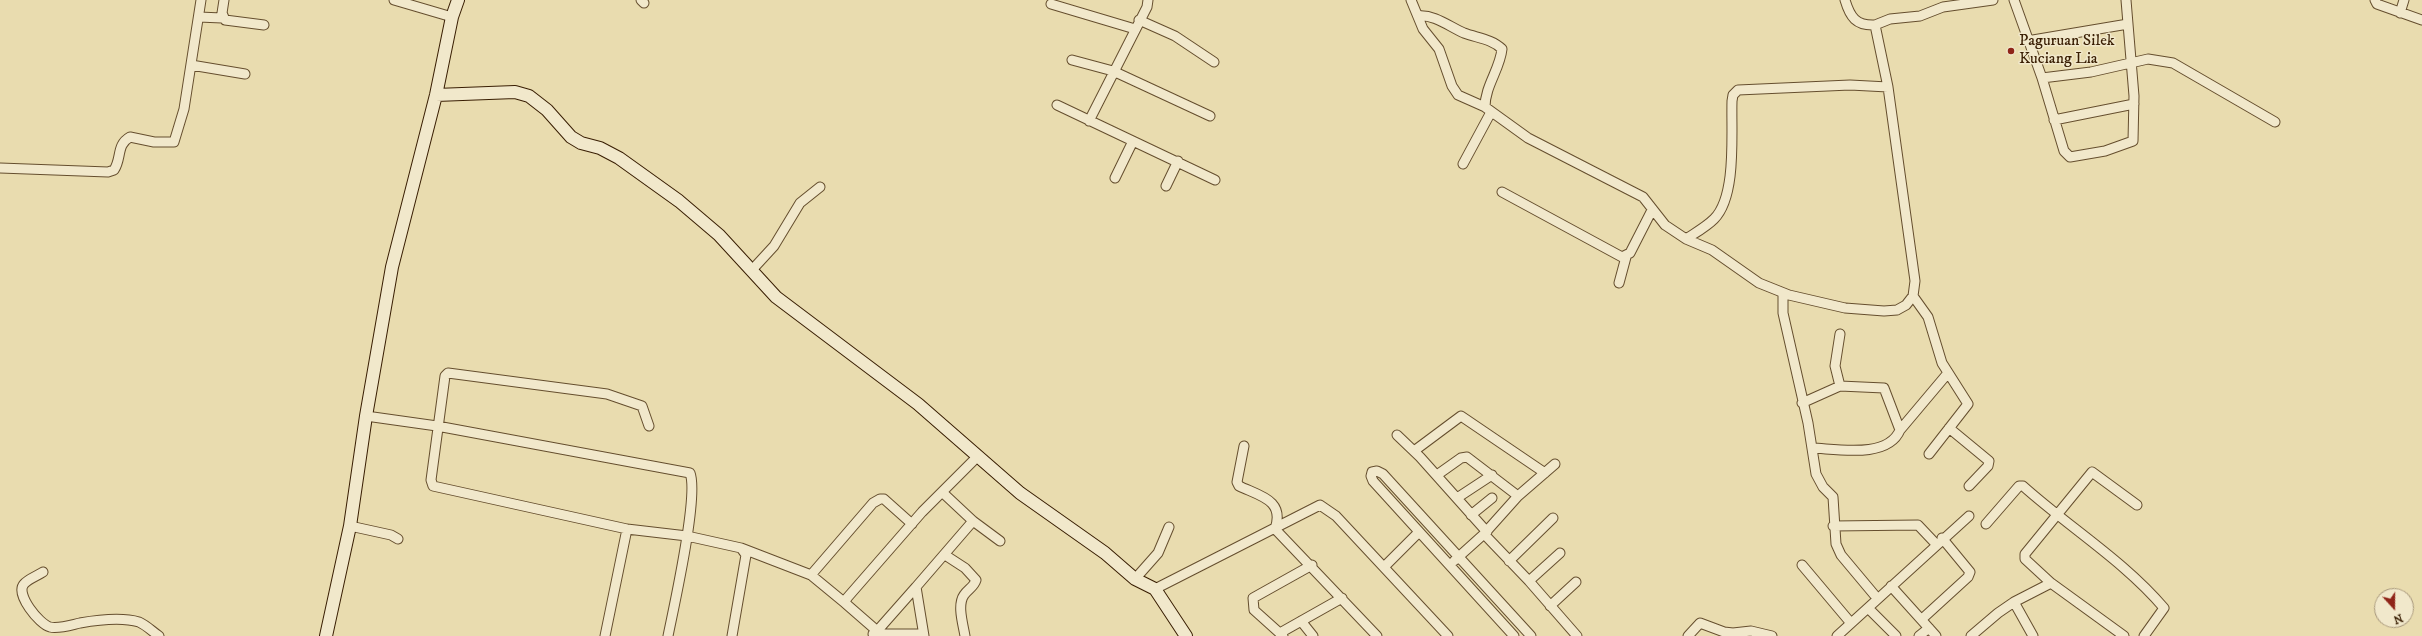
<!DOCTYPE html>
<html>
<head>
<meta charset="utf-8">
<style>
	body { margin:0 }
	#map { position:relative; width:2422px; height:636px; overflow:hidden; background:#e9dcaf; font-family:"IM FELL DW Pica",serif }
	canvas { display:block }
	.north { position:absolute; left:2374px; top:588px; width:40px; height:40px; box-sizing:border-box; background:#f1e8cb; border:1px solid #a7977b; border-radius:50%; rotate:159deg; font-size:11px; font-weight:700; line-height:16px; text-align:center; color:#391e03 }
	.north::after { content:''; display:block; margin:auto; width:14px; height:18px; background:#8f2418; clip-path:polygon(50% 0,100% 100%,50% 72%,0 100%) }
</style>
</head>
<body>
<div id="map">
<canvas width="2422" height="636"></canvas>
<div class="north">N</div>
</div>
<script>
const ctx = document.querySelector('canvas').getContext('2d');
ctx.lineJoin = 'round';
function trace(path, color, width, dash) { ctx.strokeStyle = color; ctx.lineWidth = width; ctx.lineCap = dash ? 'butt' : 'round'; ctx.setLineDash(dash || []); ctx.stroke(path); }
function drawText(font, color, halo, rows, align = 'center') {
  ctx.font = font + ' "IM FELL DW Pica",serif'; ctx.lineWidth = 3; ctx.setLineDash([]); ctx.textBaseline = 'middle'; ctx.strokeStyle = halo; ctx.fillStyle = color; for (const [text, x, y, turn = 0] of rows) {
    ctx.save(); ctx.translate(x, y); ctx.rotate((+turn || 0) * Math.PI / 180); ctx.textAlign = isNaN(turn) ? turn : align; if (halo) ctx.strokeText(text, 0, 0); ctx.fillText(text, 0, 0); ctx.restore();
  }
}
const street = new Path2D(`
	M224 0 222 13 225 20 264 25
	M394 0 452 17
	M641 0 644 3
	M1411 0 1423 29 1439 49 1452 86 1458 95 1485 107 1528 138 1643 197 1665 225 1686 239 1712 250 1759 283 1789 295 1845 308 1884 311 1897 310 1906 305 1913 296 1915 281 1888 87 1875 25 1890 19 1920 16 1943 7 1993 0
	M1845 0C1850 17 1856 26 1875 25
	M2014 0 2042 78 2064 151 2070 157 2105 151 2133 141 2134 96 2126 0
	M2375 0 2377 4 2422 20
	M1051 4 1135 29
	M2400 13 2404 0
	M1418 16C1434 14 1450 27 1464 33 1477 38 1492 39 1502 49 1500 69 1485 86 1485 107
	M199 17 222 18
	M1139 20 1175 36 1214 62
	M2027 41 2128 24
	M1072 60 1113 71 1210 116
	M191 65 245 74
	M2042 78 2091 72 2148 59 2173 63 2275 122
	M1057 105 1215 180
	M2054 120 2134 104
	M1089 121 1147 7 1148 0
	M1463 164 1491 112
	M0 168 108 172 114 170C122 158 116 145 130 137L154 142H174L184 109 201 0
	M1115 178 1133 141
	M1166 186 1178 161
	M1502 192 1622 257 1630 253 1652 210
	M1686 239C1695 233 1706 227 1714 219 1737 196 1731 133 1732 101L1733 95 1738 90 1850 85 1888 87
	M751 271 774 246 800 203 820 187
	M1619 283 1626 257
	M1783 293V313L1808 423 1816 474 1823 487 1833 497 1836 544 1841 555 1877 598
	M1913 296 1928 317 1942 363 1968 404 1929 454
	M1840 334 1835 366 1840 386
	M1802 403 1840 386 1884 388 1900 430
	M366 416 437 426 690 473C699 496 674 606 668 636
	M649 426 642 406 607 394 448 373 445 376 431 480 433 486 627 529 687 536 741 548 746 555 732 636
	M1949 428 1989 461 1988 466 1969 486
	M1397 435 1420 457 1487 532
	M1244 446 1237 482 1239 486C1260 496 1285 500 1275 529
	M1812 448C1837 449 1888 459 1900 430L1948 373
	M1414 451 1461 416 1545 473
	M1437 475 1461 458 1467 457 1518 496
	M942 492 973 521 1000 541
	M1457 498 1492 475
	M1471 515 1492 498
	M1986 524 2019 486H2023C2070 528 2124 561 2164 608L2144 636
	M350 526 391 535 398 539
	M1833 526 1918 525 1936 544
	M1275 529 1377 636
	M1484 534 1529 581 1577 636
	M741 548 811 575 845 603
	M945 555 965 568 976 580C974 587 968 589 964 595 957 605 963 624 965 636
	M1454 561 1484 534 1518 496 1555 464
	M1509 561 1553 518
	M1802 565 1850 622
	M1384 567 1419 532
	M43 572C37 576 28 579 24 584 15 594 39 624 50 627 59 629 71 625 80 623 97 620 122 617 139 622 146 625 153 632 159 636
	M811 575 873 503 880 499H884L912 524
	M1135 579 1158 553 1169 527
	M1529 581 1560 553
	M2051 583 2124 636
	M1891 586 1936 636
	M916 587 878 630H876L845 603 847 598 922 512 978 456
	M1155 589 1320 505 1336 516 1448 636
	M2014 602 2051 583 2025 559V554L2092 472 2137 505
	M1550 606 1576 582
	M1868 608 1896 636
	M1922 619 1968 577 1970 572 1942 538
	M1301 621 1313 636
	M1280 633 1342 598
	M873 634H923
	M605 636 627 529
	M924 636 916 587 973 521
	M1283 636 1254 610 1253 598 1312 565
	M1514 636 1373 481 1371 476 1372 472 1377 471 1383 474 1531 636
	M1688 636 1700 623 1724 632 1733 633 1751 631 1772 636
	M1837 636 1969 516
	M1919 636 1929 628
	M1971 636 1998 613 2014 602 2033 636`);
const secondary = new Path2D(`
	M436 95 515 92 529 96 547 110 571 137 581 143 600 148 619 158 679 201 719 235 776 297 918 404 1020 493 1105 553 1135 579 1155 589 1186 636
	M326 636 350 526 366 416 392 267 436 95 452 17 458 0`);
trace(street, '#654e2e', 11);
trace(secondary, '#391e03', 14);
trace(street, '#f1e8cb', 9);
trace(secondary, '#f1e8cb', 12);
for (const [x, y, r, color] of [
	[2011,51,4,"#8f2418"]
]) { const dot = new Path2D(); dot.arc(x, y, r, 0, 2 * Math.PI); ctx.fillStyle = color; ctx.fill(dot); trace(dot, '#f1e8cb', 1.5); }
drawText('16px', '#391e03', '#f1e8cb', [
	["Paguruan Silek",2019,42],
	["Kuciang Lia",2019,60]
], 'left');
</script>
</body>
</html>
